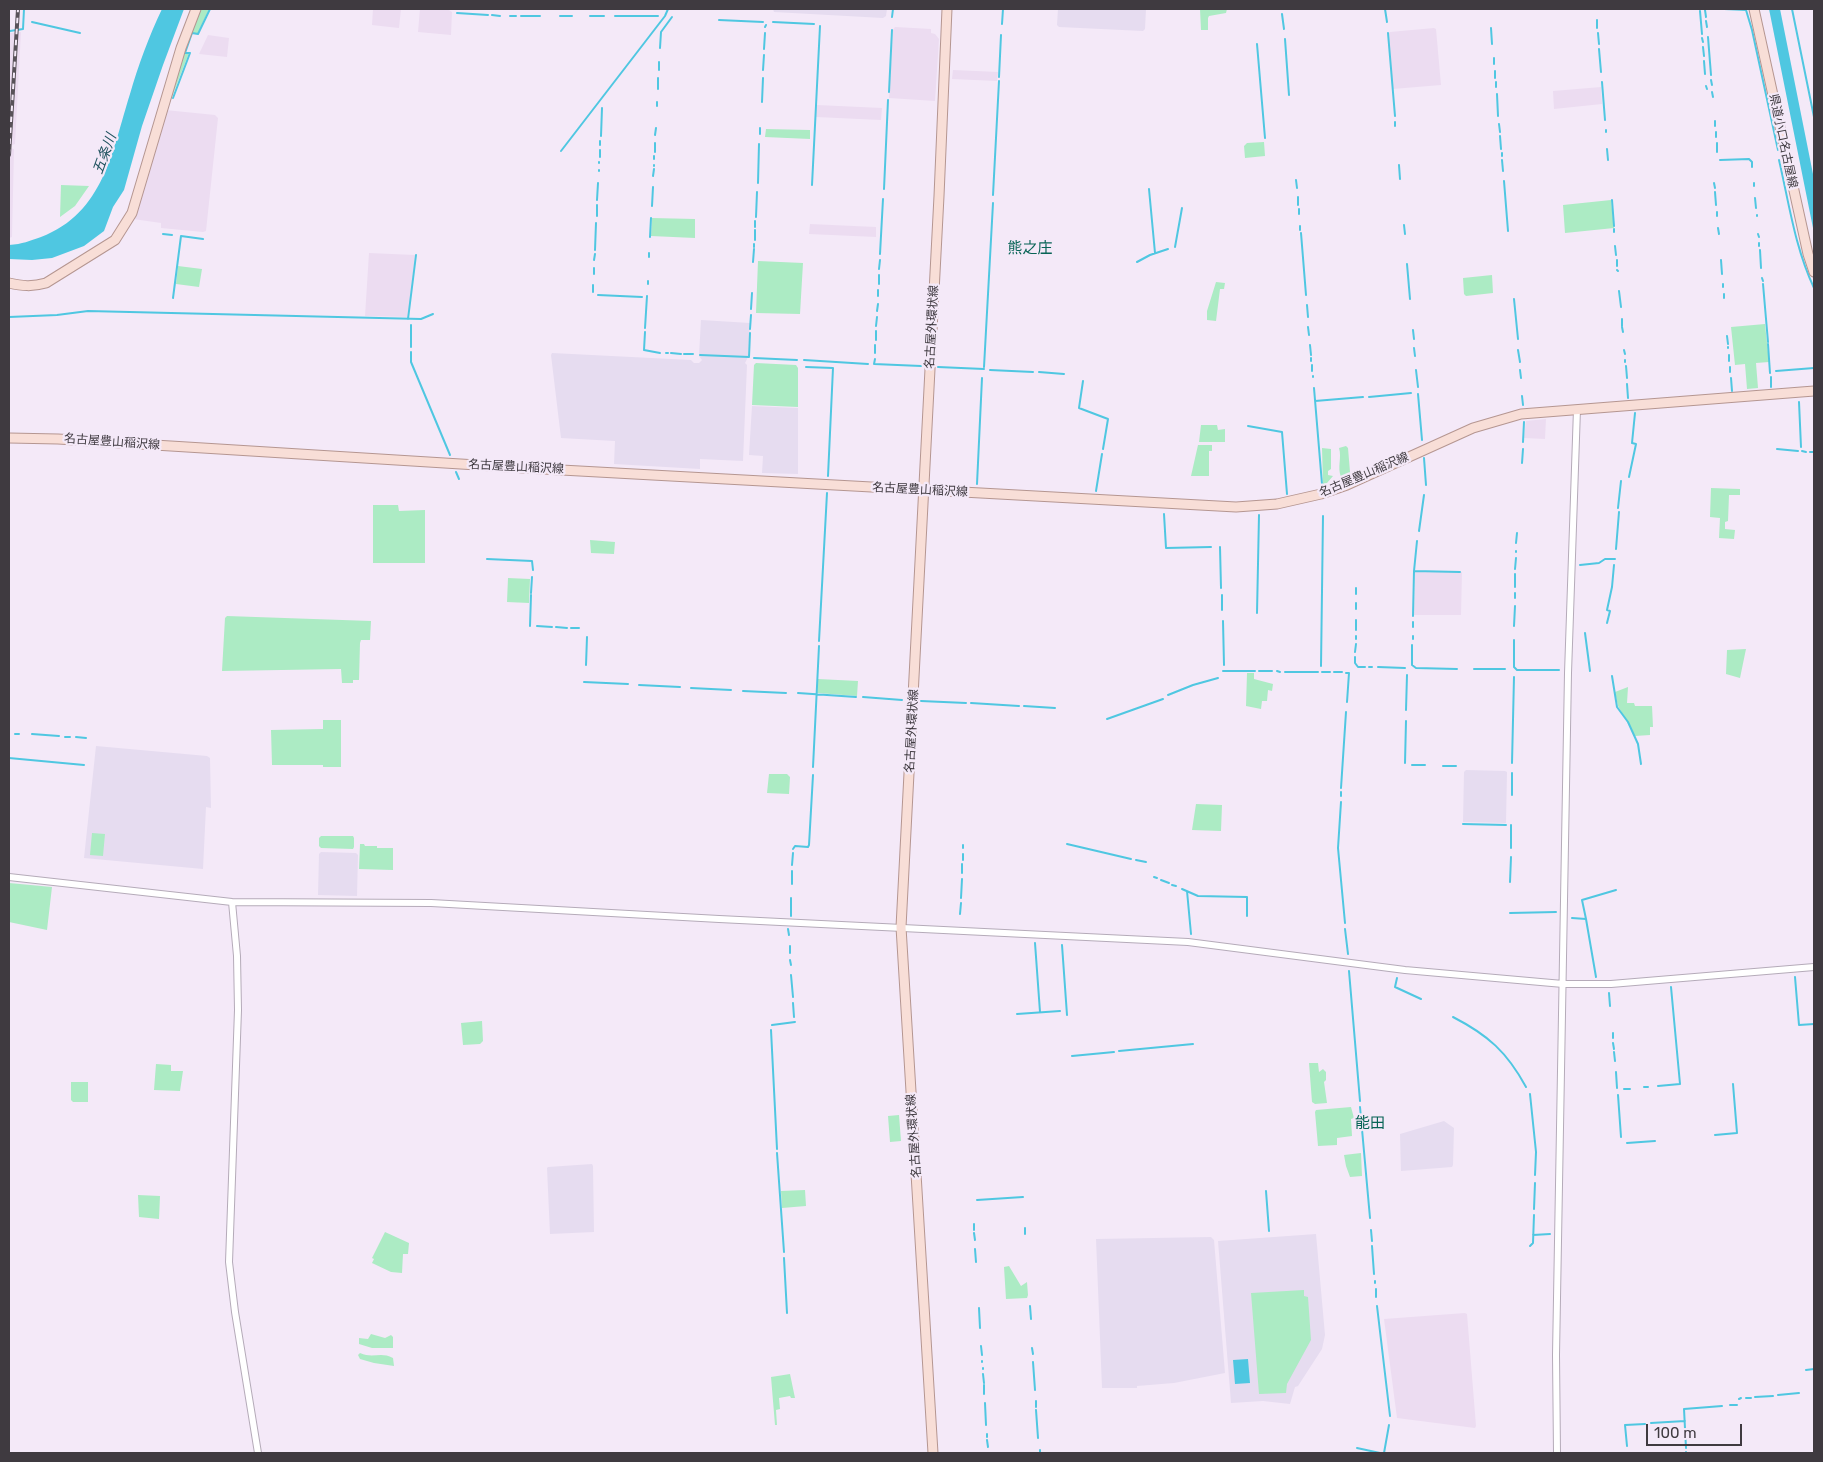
<!DOCTYPE html>
<html>
<head>
<meta charset="utf-8">
<style>
	body { margin:0 }
	#map { position:relative; width:1823px; height:1462px; overflow:hidden; background:#f4e9f8; font-family:Rubik,sans-serif }
	canvas { display:block }
	.frame { position:absolute; inset:0; border:10px solid #3f3a40; pointer-events:none }
	.scale { position:absolute; left:1646px; top:1424px; width:96px; height:22px; box-sizing:border-box; border:2px solid #3f3a40; border-top:0; padding-left:6px; font-size:15px; line-height:18px; white-space:nowrap; color:#3f3a40; -webkit-text-stroke:4px #f4e9f8; paint-order:stroke }
</style>
</head>
<body>
<div id="map">
<canvas width="1823" height="1462"></canvas>
<div class="frame"></div>
<div class="scale">100 m</div>
</div>
<script>
const ctx = document.querySelector('canvas').getContext('2d');
ctx.lineJoin = 'round';
function fillPath(path, color) { ctx.fillStyle = color; ctx.fill(path, 'evenodd'); }
function trace(path, color, width, dash) { ctx.strokeStyle = color; ctx.lineWidth = width; ctx.lineCap = dash ? 'butt' : 'round'; ctx.setLineDash(dash || []); ctx.stroke(path); }
function drawText(font, color, halo, rows, align = 'center') {
  ctx.font = font + ' Rubik,"Noto Sans JP",sans-serif'; ctx.lineWidth = 4.5; ctx.setLineDash([]); ctx.textBaseline = 'middle'; ctx.strokeStyle = halo; ctx.fillStyle = color; for (const [text, x, y, turn = 0] of rows) {
    ctx.save(); ctx.translate(x, y); ctx.rotate((+turn || 0) * Math.PI / 180); ctx.textAlign = isNaN(turn) ? turn : align; if (halo) ctx.strokeText(text, 0, 0); ctx.fillText(text, 0, 0); ctx.restore();
  }
}
fillPath(new Path2D(`
	M373 9H401L399 28 372 25Z
	M420 9H447L452 12 451 35 418 32Z
	M895 27 931 29V33L935 34 939 39 935 101 889 98 893 30Z
	M1434 28 1436 29 1441 85 1393 89 1388 34 1390 32Z
	M21 32 15 144 9 146V50L10 33Z
	M208 35 229 38 227 57 199 54Z
	M953 70 998 72 997 81 952 79Z
	M1601 87 1602 104 1554 109 1553 91Z
	M817 105 882 108 881 120 816 117Z
	M165 110 215 115 218 118 206 231 203 232 161 228V223L133 219Z
	M9 148 14 149 12 237 9 238Z
	M810 224 876 227V237L809 234Z
	M369 253 415 255 408 317 365 316Z
	M1546 419 1545 439 1524 438 1526 421Z
	M1415 571 1462 572 1461 615H1414Z
	M1465 1313 1467 1314 1476 1426 1475 1428 1397 1418 1384 1319Z`), '#ecdcf1');
fillPath(new Path2D(`
	M773 9H887L886 16 883 18 774 12Z
	M1058 9H1146L1145 29 1143 31 1059 27 1057 25Z
	M701 320 750 323 748 357 745 363 747 365 743 461 700 459V469L614 464 615 441 561 438 551 355 552 353 691 360 694 363H699L702 360 699 356Z
	M752 406 798 408V474L762 473 763 456 749 455Z
	M96 746 207 756 210 758 211 808 206 807 203 869 84 858Z
	M1466 770 1505 771 1507 772 1506 823 1463 822 1464 772Z
	M321 852 356 853 358 855 357 896 318 895 319 854Z
	M1444 1121 1454 1128 1453 1165 1452 1167 1401 1171 1400 1134Z
	M592 1164 593 1166 594 1232 550 1234 547 1168 548 1167Z
	M1316 1234 1325 1335 1322 1349 1298 1386 1295 1387 1290 1404 1263 1401 1231 1403 1218 1241Z
	M1211 1237 1214 1240 1225 1373 1174 1383 1137 1386V1388H1102L1096 1239Z`), '#e6dcf0');
fillPath(new Path2D(`
	M199 9H209L198 33H192L185 53H189L170 102 169 99 184 48Z
	M1200 9H1227L1226 13 1209 16 1208 18V30H1201Z
	M766 129 810 130V139L765 137Z
	M1264 142 1265 156 1245 158 1244 146 1247 143Z
	M61 185 89 186 75 206 60 217Z
	M1611 200 1614 228 1565 233 1563 205Z
	M652 218 695 219V238L651 236Z
	M758 261 803 263 800 314 756 313Z
	M178 266 202 269 199 287 176 284Z
	M1492 275 1493 293 1466 296 1464 294 1463 278Z
	M1216 282 1225 283 1224 289H1220L1216 321 1207 320V311Z
	M1765 324 1769 362 1756 363 1758 388 1747 389 1745 364 1735 365 1731 327Z
	M756 363 796 365 798 368V407L752 405 754 365Z
	M1201 425H1217L1218 430 1225 429V442H1199Z
	M1198 445H1212V451H1209V476H1191Z
	M1346 446 1348 448 1350 472V474L1341 477C1337 467 1342 458 1339 448Z
	M1322 448 1331 449V469L1328 471V475L1333 476 1327 483 1323 484Z
	M1711 488 1740 489V495H1729L1728 521 1725 522V529L1735 530 1734 539 1719 538 1720 518 1710 517Z
	M373 505H398L399 511 425 510V563H373Z
	M590 540 615 542 614 554 591 553Z
	M508 578 530 579 529 603 507 602Z
	M227 616 371 621 370 640H361L360 643 359 680H353V683H342L341 669 222 671 225 618Z
	M1746 649 1740 678 1726 674 1727 650Z
	M1247 673H1254V679L1273 684 1272 691 1268 690 1267 701H1262L1261 709 1246 706Z
	M818 679 858 681 857 696 817 693Z
	M1628 687 1627 703H1634L1635 706H1652L1653 727H1650V735L1635 736 1618 706 1615 692Z
	M323 720H341V767H323V765H272L271 730 323 729Z
	M769 774H787L790 777 789 794 767 793Z
	M1196 804 1222 805 1221 831 1192 830Z
	M92 833 105 834 103 856 90 855Z
	M321 836H353L354 838V847L353 849 321 848 319 846V838Z
	M360 844H364L365 846H377V848H393V870L359 869Z
	M9 883 52 887 47 930 9 922Z
	M482 1021 483 1041 480 1044 463 1045 461 1023Z
	M1309 1063H1318L1319 1072 1323 1069 1326 1072V1080L1324 1082 1327 1103 1315 1104 1312 1102Z
	M156 1064 171 1065V1071H183L180 1091 154 1090Z
	M71 1082H88V1102H73L71 1100Z
	M1351 1107 1354 1118 1351 1119 1352 1136 1337 1138V1145L1318 1146 1315 1112 1316 1110Z
	M899 1115 901 1141 890 1142 888 1116Z
	M1361 1153 1362 1176 1350 1177 1346 1166 1344 1155Z
	M805 1190 806 1206 782 1208 781 1191Z
	M138 1195 160 1196 159 1219 139 1217Z
	M385 1232 409 1243 408 1254H403L402 1273 391 1272 372 1263 374 1259 372 1258Z
	M1009 1266 1021 1286 1027 1282 1028 1295 1027 1298 1006 1299 1004 1267Z
	M1304 1290V1296L1308 1297 1311 1340 1287 1384 1286 1393 1259 1394 1251 1293Z
	M371 1334 385 1338 391 1335 393 1337V1348H372L359 1344V1338L368 1339Z
	M360 1353C374 1359 380 1351 393 1358L394 1366 374 1363 360 1359 358 1355Z
	M790 1374 795 1398H791L790 1396 779 1398 780 1409 776 1410 777 1425H775L771 1377Z`), '#acebc4');
fillPath(new Path2D(`
	M162 9H184L163 65 142 126 124 190 113 207 104 231 84 246 52 258 32 260 9 259V245C23 244 29 241 41 237 104 213 112 151 130 94 138 66 149 36 162 9Z
	M1769 9H1780L1814 179V233Z
	M1248 1359 1250 1383 1235 1384 1233 1360Z`), '#4fc7e1');
trace(new Path2D(`
	M1385 9 1387 22
	M1685 9H1694
	M1724 9 1746 10 1752 30 1778 150
	M1792 9 1814 117
	M1705 10 1706 17
	M1700 11 1702 34
	M457 13 488 15
	M1282 14 1284 29
	M492 15 500 16
	M510 16H516
	M521 16H540
	M560 16H572
	M590 16H604
	M615 16H658
	M892 17 893 9
	M719 20 763 22
	M1597 20V28
	M1706 21 1707 27
	M32 22 80 33
	M773 22 814 24
	M1002 24 1003 9
	M765 27 766 25
	M1491 28 1492 44
	M9 32 10 31 23 29 24 9
	M1388 33 1395 116
	M1598 33 1599 44
	M1708 37 1711 75
	M1702 38 1703 42
	M1285 39 1289 95
	M1257 44 1265 138
	M1703 47 1704 56
	M660 48 661 32 672 17
	M764 49 765 33
	M1599 49 1601 72
	M1494 58V64
	M1704 61 1705 74
	M659 70V62
	M763 70 764 55
	M1495 71V78
	M999 77 1001 35
	M1711 80 1712 85
	M1496 82V87
	M1602 82 1605 120
	M1706 86 1707 89
	M658 89V78
	M889 92 892 30
	M1712 92 1713 97
	M1497 94 1498 116
	M173 98 190 53H185L192 33 198 34 210 9
	M762 102 763 78
	M657 106V102
	M1715 121V126
	M1395 122V126
	M1499 124 1500 132
	M1606 130V132
	M1716 132V137
	M760 134V128
	M655 135 656 128
	M601 136 602 108
	M1500 136 1501 149
	M1717 143V152
	M600 145V141
	M1607 149 1608 160
	M561 151 665 16 668 9
	M655 152V143
	M1502 153V156
	M600 157V150
	M654 159V156
	M1502 160 1503 171
	M1720 160 1749 159 1752 162V167
	M1779 160C1789 203 1795 248 1814 288
	M599 163V162
	M654 165V166
	M1399 165 1400 179
	M599 171V170
	M653 176 654 169
	M1296 180 1297 188
	M1504 181 1508 231
	M758 183 759 144
	M1714 183 1715 188
	M1754 183V186
	M812 185 820 26
	M884 189 888 100
	M1149 189 1155 253
	M1715 192 1716 205
	M993 195 999 81
	M1298 197V205
	M1755 198 1756 208
	M597 200 598 183
	M1612 200 1614 226
	M652 206 653 187
	M1299 209V214
	M1717 212V216
	M1757 215V216
	M597 216V205
	M756 217 757 192
	M1404 225 1405 234
	M1300 226V230
	M755 227V221
	M1718 228 1719 234
	M1614 229V232
	M1301 233 1306 295
	M163 234 172 235
	M1758 234 1759 237
	M650 237 651 218
	M755 240V230
	M1759 243V246
	M1615 246 1616 255
	M754 247V244
	M1175 247 1182 208
	M595 250 596 223
	M1760 250 1761 268
	M880 254 883 199
	M649 257V253
	M594 260 595 254
	M1617 260V266
	M1721 260 1722 274
	M753 262 754 249
	M1137 262 1150 255 1168 249
	M1407 264 1410 299
	M879 269 880 260
	M1617 270 1618 271
	M594 274V268
	M1762 278 1763 281
	M648 284V281
	M879 284V275
	M1723 284V287
	M1763 284 1768 342
	M1619 291 1621 307
	M593 292V285
	M1724 294V298
	M598 295 642 297
	M878 296V290
	M173 298 181 236 203 239
	M1514 299 1518 339
	M1307 305 1308 317
	M751 309 752 293
	M877 311 878 304
	M9 317 57 315 88 311 421 319 433 314
	M408 319 416 255
	M1622 319V326
	M876 326 877 317
	M1308 327 1309 335
	M1622 327 1623 332
	M645 328 647 296
	M750 329 751 315
	M1413 330 1414 339
	M645 332 644 350 660 353
	M1727 336 1728 344
	M876 340V331
	M1768 344 1770 373
	M1310 345 1311 355
	M411 347V325
	M1728 347V348
	M1414 348 1415 356
	M1518 350 1520 362
	M1624 350 1625 354
	M411 352V362L450 455
	M666 353H668
	M671 353 681 354
	M875 353V345
	M684 354H693
	M700 355 749 357
	M1729 355V361
	M749 357 750 333
	M754 358 797 360
	M1311 358V361
	M875 359 874 364 921 366
	M804 360 868 364
	M1625 360V362
	M1312 365V371
	M1626 366 1627 378
	M806 367 833 368 828 476
	M938 367 984 369
	M984 367 993 203
	M1730 367V372
	M990 370 1033 372
	M1416 370 1418 387
	M1520 370 1521 378
	M1776 371 1814 368
	M1039 372 1064 374
	M1313 376V377
	M1771 377V387
	M1731 378 1732 391
	M1083 381 1079 408 1108 419 1103 449
	M1627 384 1628 398
	M1314 388 1322 484
	M1418 394 1422 440
	M1522 396 1523 405
	M1369 397 1411 393
	M1315 401 1363 397
	M1799 402 1801 447
	M1248 426 1282 432 1287 494
	M1523 442 1524 422
	M1777 449 1798 451
	M1802 451 1806 452
	M1810 452H1814
	M1424 458 1426 485
	M1522 463 1523 449
	M456 472 459 479
	M1629 477 1636 444 1632 443 1635 413
	M977 484 982 378
	M1096 491 1102 454
	M1618 508 1621 481
	M1164 514 1166 548 1211 547
	M1419 531 1424 495
	M1516 543 1517 533
	M1220 547 1221 588
	M1616 549 1619 512
	M1516 551V552
	M487 559 532 561 533 570
	M1580 565 1599 563 1605 559H1615
	M1515 569 1516 558
	M1414 571 1460 572
	M1515 587V574
	M531 593 532 577
	M1356 594V588
	M1222 595V610
	M1515 598V593
	M1356 609V603
	M1257 613 1259 515
	M1413 616 1414 571 1417 541
	M1223 621 1224 665
	M1607 623 1610 611 1607 610 1612 587 1614 565
	M530 626 531 595
	M537 626 552 627
	M1514 626 1515 606
	M556 627 567 628
	M1413 627V622
	M571 628H579
	M1356 630V620
	M1585 633 1590 671
	M1356 639V636
	M1413 639V636
	M1514 640V667L1517 670H1559
	M819 641 827 493
	M1412 645V665L1416 668 1457 669
	M1355 652 1356 644
	M1355 657V663L1358 667H1365
	M586 665 587 637
	M1321 666 1323 516
	M1369 667H1372
	M1378 667 1405 668
	M1474 669H1505
	M1223 671H1255
	M1259 671H1272
	M1277 671 1280 672
	M1285 672H1318
	M1322 672H1330
	M1334 672H1342
	M1346 673H1349L1347 702
	M1612 676 1617 707 1628 722 1638 744 1641 764
	M584 682 628 684
	M639 685 680 687
	M691 688 731 690
	M743 691 786 693
	M798 693 856 697
	M1168 695 1193 685 1218 678
	M863 697 902 700
	M921 701 966 703
	M971 703 1019 706
	M1024 706 1055 708
	M1406 710 1407 675
	M1107 719 1163 699
	M15 734H19
	M32 734 59 736
	M65 737H70
	M76 737 86 738
	M9 758 84 765
	M1405 763 1406 721
	M1512 763 1514 677
	M1412 765H1425
	M1443 766H1456
	M813 767 819 646
	M1341 788 1346 712
	M1512 795V773
	M1341 796V792
	M1341 802 1338 848 1345 923
	M1463 824 1506 825
	M1067 844 1131 859
	M963 848V845
	M1511 848V825
	M793 849 795 846 808 847 809 845 813 775
	M963 860V854
	M1136 860 1146 862
	M792 865 793 853
	M962 873V864
	M1154 877 1157 878
	M1161 880 1169 883
	M1510 882 1511 857
	M792 884V871
	M1172 885 1176 886
	M1182 889 1198 896 1247 897V916
	M1187 891 1191 934
	M961 898 962 879
	M1510 913 1556 912
	M960 914 961 903
	M791 916V898
	M1572 918 1586 919 1596 977
	M1586 919 1582 900 1616 890
	M788 929 789 935
	M1345 929 1348 954
	M1035 943 1040 1012
	M1062 945 1067 1015
	M790 946V953
	M790 960 791 965
	M1349 971 1360 1101
	M791 975 793 997
	M1795 977 1799 1025 1814 1024
	M1397 978 1395 987 1421 999
	M1609 993 1610 1006
	M793 1003 794 1017
	M1017 1014 1060 1011
	M1453 1017C1488 1035 1507 1052 1526 1087
	M772 1025 795 1022
	M771 1030 777 1149
	M1613 1033V1038
	M1613 1043 1614 1049
	M1119 1051 1193 1044
	M1614 1052 1615 1061
	M1072 1056 1114 1052
	M1616 1072 1617 1088
	M1658 1086 1680 1084 1671 987
	M1644 1087H1648
	M1624 1089H1630
	M1530 1094 1536 1152 1535 1175
	M1618 1095 1621 1137
	M1360 1107 1370 1218
	M1715 1135 1737 1133 1733 1084
	M1627 1143 1655 1141
	M777 1153 784 1252
	M1266 1191 1269 1231
	M977 1200 1023 1197
	M1534 1209 1535 1183
	M974 1224V1230
	M1025 1228V1234
	M1371 1230 1372 1241
	M974 1233 975 1240
	M1533 1235 1550 1234
	M1372 1246 1374 1274
	M1530 1246 1533 1243 1534 1215
	M975 1249 976 1262
	M784 1258 787 1313
	M1375 1281V1283
	M1376 1289V1297
	M1030 1306 1031 1319
	M1377 1306 1390 1416
	M979 1308 980 1328
	M981 1346 982 1355
	M1032 1348 1033 1354
	M982 1361V1362
	M1033 1362 1035 1390
	M983 1368V1369
	M1806 1370 1814 1369
	M983 1374 984 1383
	M984 1385V1394
	M1778 1395 1799 1393
	M1755 1397 1773 1396
	M1746 1398H1751
	M1739 1399 1741 1398
	M1036 1401V1407
	M985 1403 986 1425
	M1730 1405H1737
	M1036 1410 1038 1438
	M1651 1423 1685 1421
	M987 1434V1437
	M987 1440 988 1447
	M1627 1446 1625 1425 1645 1424
	M1357 1448 1380 1453
	M1686 1448 1684 1409 1722 1406
	M1040 1450V1453
	M1686 1452V1453
	M1384 1453 1389 1425`), '#4fc7e1', 2);
const minor = new Path2D(`
	M9 877 232 902 431 903 719 919 1188 942 1405 970 1563 984H1611L1814 967
	M232 902 237 956 238 1010 229 1262 235 1312 258 1453
	M1557 1453 1556 1355 1568 673 1577 409`);
const major = new Path2D(`
	M1754 9 1808 254 1814 272
	M9 283C22 286 32 287 46 283L115 240 132 213 181 48 196 9
	M9 438 58 439 525 468 1236 507 1277 504 1321 494 1347 485 1473 428 1521 414 1814 391
	M933 1453 901 927 939 196 947 9`);
trace(minor, '#b5abb9', 8);
trace(major, '#b59691', 11);
trace(minor, '#fff', 6);
trace(major, '#f8ded7', 9);
const rail = new Path2D(`
	M9 155 18 9`);
trace(rail, '#585259', 4);
trace(rail, '#f4e9f8', 2, [5.5]);
drawText('12px', '#3f3a40', '#f4e9f8', [
	["県道小口名古屋線",1783,141,78],
	["名古屋外環状線",932,327,-87],
	["名古屋豊山稲沢線",112,442,4],
	["名古屋豊山稲沢線",516,467,3],
	["名古屋豊山稲沢線",1364,475,-23],
	["名古屋豊山稲沢線",920,490,3],
	["名古屋外環状線",912,731,-87],
	["名古屋外環状線",914,1136,-94]
]);
drawText('italic 14px', '#225460', '#f4e9f8', [
	["五条川",105,154,-70]
]);
drawText('15px', '#086456', '#f4e9f8', [
	["熊之庄",1030,249],
	["能田",1370,1124]
]);
</script>
</body>
</html>
